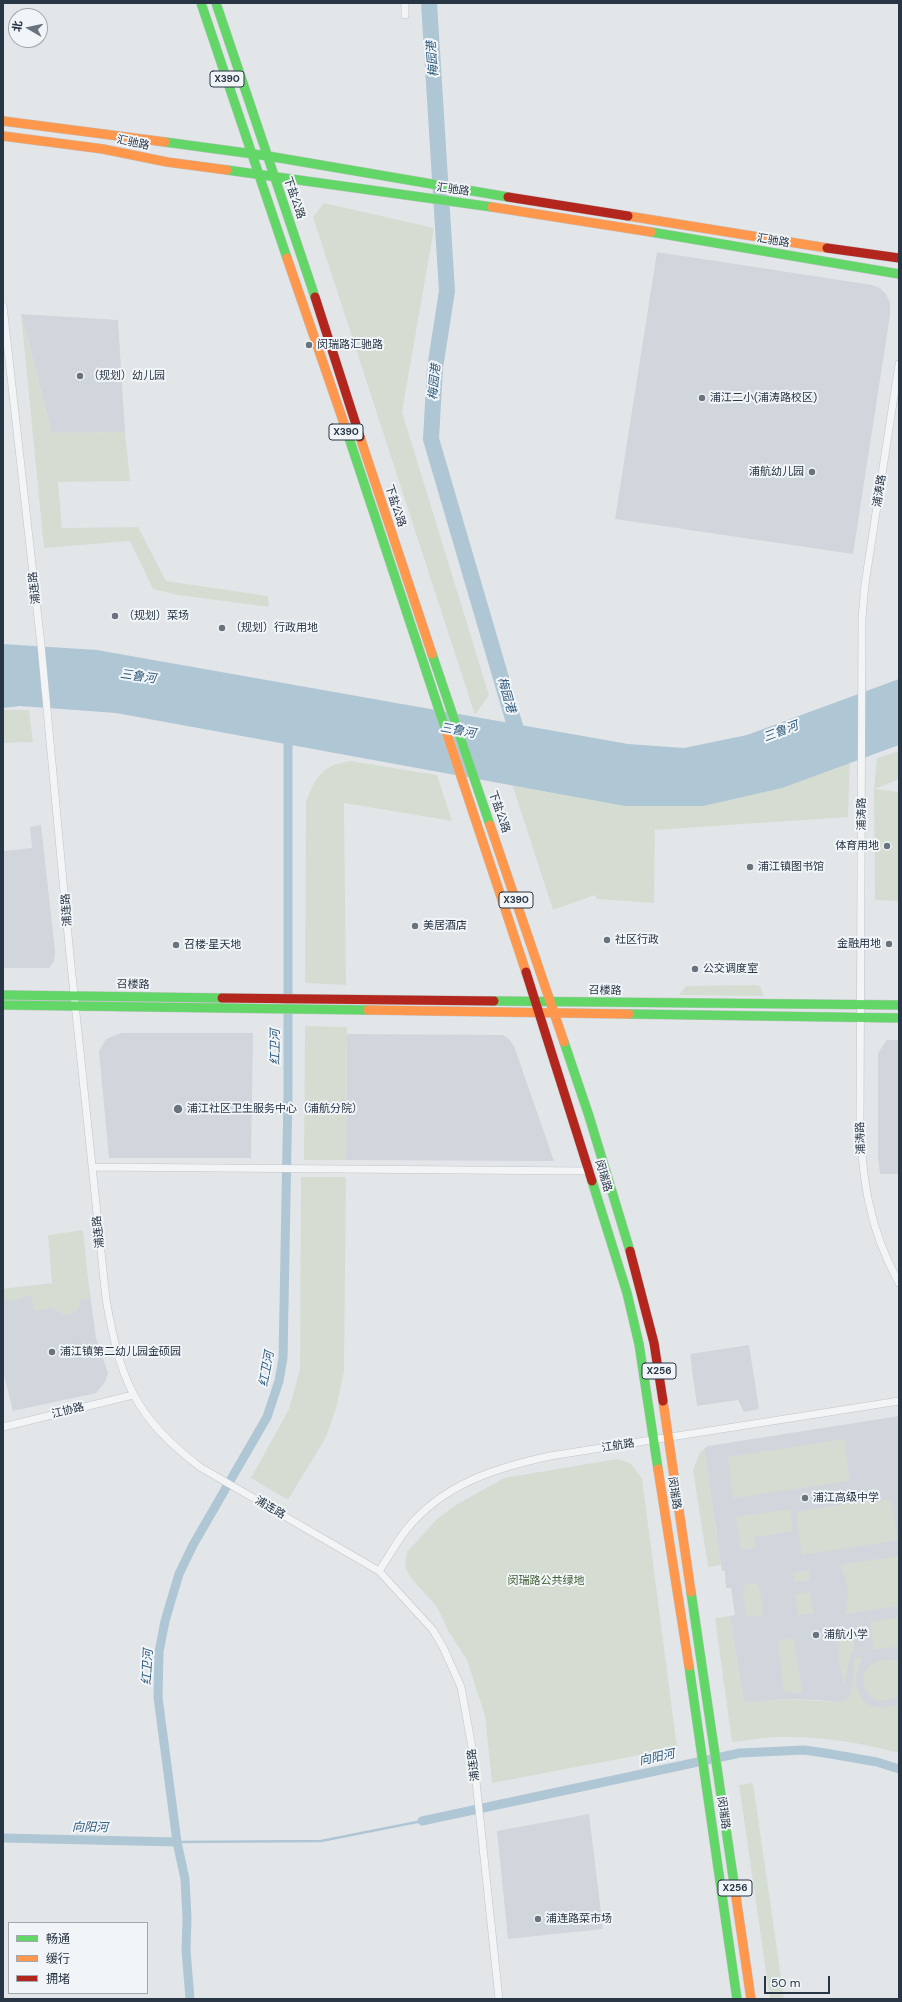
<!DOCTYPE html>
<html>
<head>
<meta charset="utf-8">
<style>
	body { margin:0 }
	#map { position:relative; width:902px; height:2002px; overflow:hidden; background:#e3e6e9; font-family:"DM Sans","Noto Sans SC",sans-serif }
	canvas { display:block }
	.frame { position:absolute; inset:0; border:4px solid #283544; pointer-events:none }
	.legend { position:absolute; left:8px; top:1922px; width:140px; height:72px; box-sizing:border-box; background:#f1f5f8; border:1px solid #a1a8b0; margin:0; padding:5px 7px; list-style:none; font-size:12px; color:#283544 }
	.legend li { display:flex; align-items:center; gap:8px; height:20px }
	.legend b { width:20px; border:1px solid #a1a8b0 }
	.north { position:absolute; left:8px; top:8px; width:40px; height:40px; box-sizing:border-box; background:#f1f5f8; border:1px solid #a1a8b0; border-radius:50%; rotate:279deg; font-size:11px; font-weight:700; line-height:16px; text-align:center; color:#283544 }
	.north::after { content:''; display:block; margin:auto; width:14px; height:18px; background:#69737e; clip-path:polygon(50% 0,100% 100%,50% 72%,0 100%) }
	.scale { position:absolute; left:764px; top:1976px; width:66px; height:18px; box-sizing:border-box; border:2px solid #283544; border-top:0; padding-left:5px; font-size:12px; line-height:14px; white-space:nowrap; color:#283544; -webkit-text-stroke:3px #f1f5f8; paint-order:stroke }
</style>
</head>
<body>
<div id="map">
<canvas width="902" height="2002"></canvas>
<div class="frame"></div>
<ul class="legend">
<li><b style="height:5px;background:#63d668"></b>畅通</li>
<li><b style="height:5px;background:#ff974d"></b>缓行</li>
<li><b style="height:5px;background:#b3261e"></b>拥堵</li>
</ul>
<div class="north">北</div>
<div class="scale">50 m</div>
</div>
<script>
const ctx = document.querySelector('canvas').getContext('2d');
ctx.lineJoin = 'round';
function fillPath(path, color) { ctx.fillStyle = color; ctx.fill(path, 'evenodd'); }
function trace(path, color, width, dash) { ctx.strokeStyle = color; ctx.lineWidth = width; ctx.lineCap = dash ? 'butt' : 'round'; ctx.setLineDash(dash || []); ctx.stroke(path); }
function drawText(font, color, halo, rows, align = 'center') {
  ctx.font = font + ' "DM Sans","Noto Sans SC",sans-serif'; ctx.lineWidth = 4; ctx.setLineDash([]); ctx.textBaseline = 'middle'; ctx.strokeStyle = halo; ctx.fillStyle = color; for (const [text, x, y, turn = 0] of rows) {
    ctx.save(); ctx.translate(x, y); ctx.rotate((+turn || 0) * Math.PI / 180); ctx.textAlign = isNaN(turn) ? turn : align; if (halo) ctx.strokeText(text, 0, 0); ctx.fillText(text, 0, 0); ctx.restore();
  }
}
fillPath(new Path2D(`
	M657 252 872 285 880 288 886 294 890 303V315L853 554 615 519Z
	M21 314 118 320 125 432 52 433Z
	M41 825 55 951 54 961 49 968H3V851L32 848 30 827Z
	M121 1033H253L251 1158H109L99 1051 106 1039Z
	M347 1034 503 1035 508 1038 514 1046 554 1161 346 1160Z
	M887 1040H899V1174H880L878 1157V1053Z
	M88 1279 96 1338 108 1373 105 1382 96 1393 13 1411 3 1371V1289Z
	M749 1345 759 1409 744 1412 738 1400 697 1406 690 1354Z
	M899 1416V1715L838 1702 818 1700 784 1699 744 1703 730 1616 735 1615 731 1588H726L725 1571H722L704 1449 708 1446Z
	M589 1814 603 1929 508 1939 497 1831Z`), '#d1d6dc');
fillPath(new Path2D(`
	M324 203 434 228 402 412 489 695 475 715 313 217Z
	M21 314 52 433 125 432 130 481 58 482 62 528 138 527 166 581 268 596 269 607 178 595 153 589 130 541 44 548Z
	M3 710H29L33 742 3 743Z
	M851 728 848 817 655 830 654 903 597 899 595 895 553 910 512 784Z
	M899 751V779L875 789 899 792V901L875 900 874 789 877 758Z
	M350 761 437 775 452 821 344 803 346 985 305 983 306 802C316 776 321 766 350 761Z
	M754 985 760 986 764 996 679 995 686 986Z
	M305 1026 347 1027 346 1160H304Z
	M301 1177H346L344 1371 337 1405 326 1437 288 1500 251 1478 289 1409 300 1369Z
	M83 1230 90 1298 80 1300 79 1307 74 1313 62 1316 61 1312 50 1308 35 1311 31 1295 7 1302V1299L3 1300V1289L52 1284 48 1235Z
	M845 1439 849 1481 733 1498 728 1457Z
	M708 1446 704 1449 721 1565 708 1567 693 1470 700 1452Z
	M617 1459 630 1463 642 1478 677 1748 492 1783 485 1716 467 1660 449 1632 437 1607 410 1577 405 1567 407 1552 437 1519 454 1506 504 1478Z
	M891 1499 897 1537H899V1540L802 1555 796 1512 872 1500 873 1502Z
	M790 1509 793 1531 754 1537 756 1548 741 1550 736 1517Z
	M899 1556V1606L845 1614C850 1596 849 1582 840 1565Z
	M809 1570 810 1580 795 1582 793 1573Z
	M755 1583 759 1586 763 1611 761 1615 750 1617 746 1615 743 1591 745 1585Z
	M810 1592 814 1613 798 1615 795 1594Z
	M730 1616 744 1703 784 1699 838 1702 847 1699 851 1693 855 1659 861 1656C862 1665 856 1670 856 1680 855 1693 866 1708 880 1708 886 1707 893 1706 899 1705V1753C859 1742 819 1736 778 1737 762 1737 748 1741 732 1742L715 1618Z
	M899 1617V1646L874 1650 870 1622Z
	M851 1629 855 1652 851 1653 844 1684C839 1665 836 1649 842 1630Z
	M794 1638 802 1692 801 1693 784 1692 778 1641Z
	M899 1659V1698C893 1698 883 1702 877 1700 861 1695 858 1670 874 1663 881 1660 892 1660 899 1659Z
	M753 1783 784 1999H770L739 1785Z`), '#d5ddd3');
fillPath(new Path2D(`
	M3 644 97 650 628 744 684 748 747 735 899 679V745L782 788 703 806H625L116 713 20 706 3 708Z`), '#afc6d5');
trace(new Path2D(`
	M177 1842 321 1841 422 1821`), '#afc6d5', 2.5);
trace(new Path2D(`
	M422 1821 740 1753 804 1750 825 1753 877 1762 899 1769
	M3 1838 177 1842
	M190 1999 186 1950 187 1918 185 1879 177 1842 158 1697 159 1652 165 1621 179 1574 193 1545 267 1417 279 1381 283 1358 288 1093V733`), '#afc6d5', 9);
trace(new Path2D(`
	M429 3 447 291 435 368 431 439 520 743`), '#afc6d5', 16);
const street = new Path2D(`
	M405 3V15
	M3 306 41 645 70 956 106 1299C120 1379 134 1417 200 1467L379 1571 433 1630 443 1647 461 1687 473 1753 499 1999
	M899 364 865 584 862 618 860 1119C862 1179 869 1229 899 1283
	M92 1167 588 1171
	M3 1427 133 1395
	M379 1571C388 1558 396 1543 406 1530 443 1484 495 1468 550 1456L899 1401`);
const fast = new Path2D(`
	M201 3 287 258
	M216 3 315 297
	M165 142 268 156 508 197
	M227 170 492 207
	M651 232 899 274
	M348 435 446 731
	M432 654 490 825
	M3 995 222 998
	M494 1001 899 1005
	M3 1005 368 1010
	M629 1014 899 1018
	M564 1042 589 1116 630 1251
	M592 1181 627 1293 639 1344 658 1469
	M691 1592 735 1890
	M689 1666 737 1999`);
const slow = new Path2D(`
	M3 121 165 142
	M3 136 103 149 167 162 227 170
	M492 207 651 232
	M628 216 827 248
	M287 258 348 435
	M360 437 432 654
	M446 731 526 972
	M490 825 564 1042
	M368 1010 629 1014
	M663 1401 691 1592
	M658 1469 689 1666
	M735 1890 751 1999`);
const jam = new Path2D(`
	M508 197 628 216
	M827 248 899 258
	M315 297 360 437
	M526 972 592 1181
	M222 998 494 1001
	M630 1251 654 1343 663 1401`);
trace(street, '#c1c4c7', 8);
trace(fast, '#c1c4c7', 10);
trace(slow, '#c1c4c7', 10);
trace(jam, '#c1c4c7', 10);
trace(street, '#f3f4f5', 7);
trace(fast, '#63d668', 9);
trace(slow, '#ff974d', 9);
trace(jam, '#b3261e', 9);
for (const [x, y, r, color] of [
	[309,345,4,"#69737e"],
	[80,376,4,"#69737e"],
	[702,398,4,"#69737e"],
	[812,472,4,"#69737e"],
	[115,616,4,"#69737e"],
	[222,628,4,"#69737e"],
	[887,846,4,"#69737e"],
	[750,867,4,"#69737e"],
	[415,926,4,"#69737e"],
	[607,940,4,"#69737e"],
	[889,944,4,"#69737e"],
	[176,945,4,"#69737e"],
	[695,969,4,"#69737e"],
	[178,1109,5,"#69737e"],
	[52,1352,4,"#69737e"],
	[805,1498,4,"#69737e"],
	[816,1635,4,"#69737e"],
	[538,1919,4,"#69737e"]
]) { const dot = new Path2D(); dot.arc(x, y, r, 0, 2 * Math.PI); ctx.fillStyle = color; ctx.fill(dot); trace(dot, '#f1f5f8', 1.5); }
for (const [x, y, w] of [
	[227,79,34],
	[346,432,34],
	[516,900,34],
	[659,1371,34],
	[735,1888,34]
]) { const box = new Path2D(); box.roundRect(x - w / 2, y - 8, w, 16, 3); ctx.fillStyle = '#f1f5f8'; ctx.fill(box); trace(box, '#283544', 1); }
drawText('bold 10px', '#283544', null, [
	["X390",227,79],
	["X390",346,432],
	["X390",516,900],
	["X256",659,1371],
	["X256",735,1888]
]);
drawText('11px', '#283544', '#f1f5f8', [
	["汇驰路",133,143,12],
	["汇驰路",453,190,8],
	["下盐公路",294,198,71],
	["汇驰路",773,241,10],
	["浦涛路",880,491,-81],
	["下盐公路",395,506,72],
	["浦连路",35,588,-96],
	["下盐公路",499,812,71],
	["浦涛路",862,814,-90],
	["浦连路",67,910,-94],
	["召楼路",133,985,1],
	["召楼路",605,991,1],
	["浦涛路",861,1138,-92],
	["闵瑞路",603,1176,73],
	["浦连路",99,1232,-96],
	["江协路",68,1411,-14],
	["江航路",618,1446,-9],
	["闵瑞路",674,1493,81],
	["浦连路",270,1508,30],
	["浦连路",474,1765,-97],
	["闵瑞路",723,1813,82]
]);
drawText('11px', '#283544', '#f1f5f8', [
	["闵瑞路汇驰路",317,345],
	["（规划）幼儿园",88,376],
	["浦江二小(浦涛路校区)",710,398],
	["浦航幼儿园",804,472,"right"],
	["（规划）菜场",123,616],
	["（规划）行政用地",230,628],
	["体育用地",879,846,"right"],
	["浦江镇图书馆",758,867],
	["美居酒店",423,926],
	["社区行政",615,940],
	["金融用地",881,944,"right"],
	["召楼·星天地",184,945],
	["公交调度室",703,969],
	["浦江社区卫生服务中心（浦航分院）",187,1109],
	["浦江镇第二幼儿园金硕园",60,1352],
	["浦江高级中学",813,1498],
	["浦航小学",824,1635],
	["浦连路菜市场",546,1919]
], 'left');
drawText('11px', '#426134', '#f1f5f8', [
	["闵瑞路公共绿地",546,1581]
]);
drawText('italic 12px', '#2e5a7b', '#f1f5f8', [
	["梅园港",433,59,-94],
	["梅园港",435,382,-85],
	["三鲁河",138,677,8],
	["梅园港",506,695,74],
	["三鲁河",458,731,10],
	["三鲁河",781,732,-21],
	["红卫河",276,1047,-90],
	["红卫河",267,1369,-80],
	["红卫河",148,1667,-87],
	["向阳河",657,1758,-12],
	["向阳河",90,1828,1]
]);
</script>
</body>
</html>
